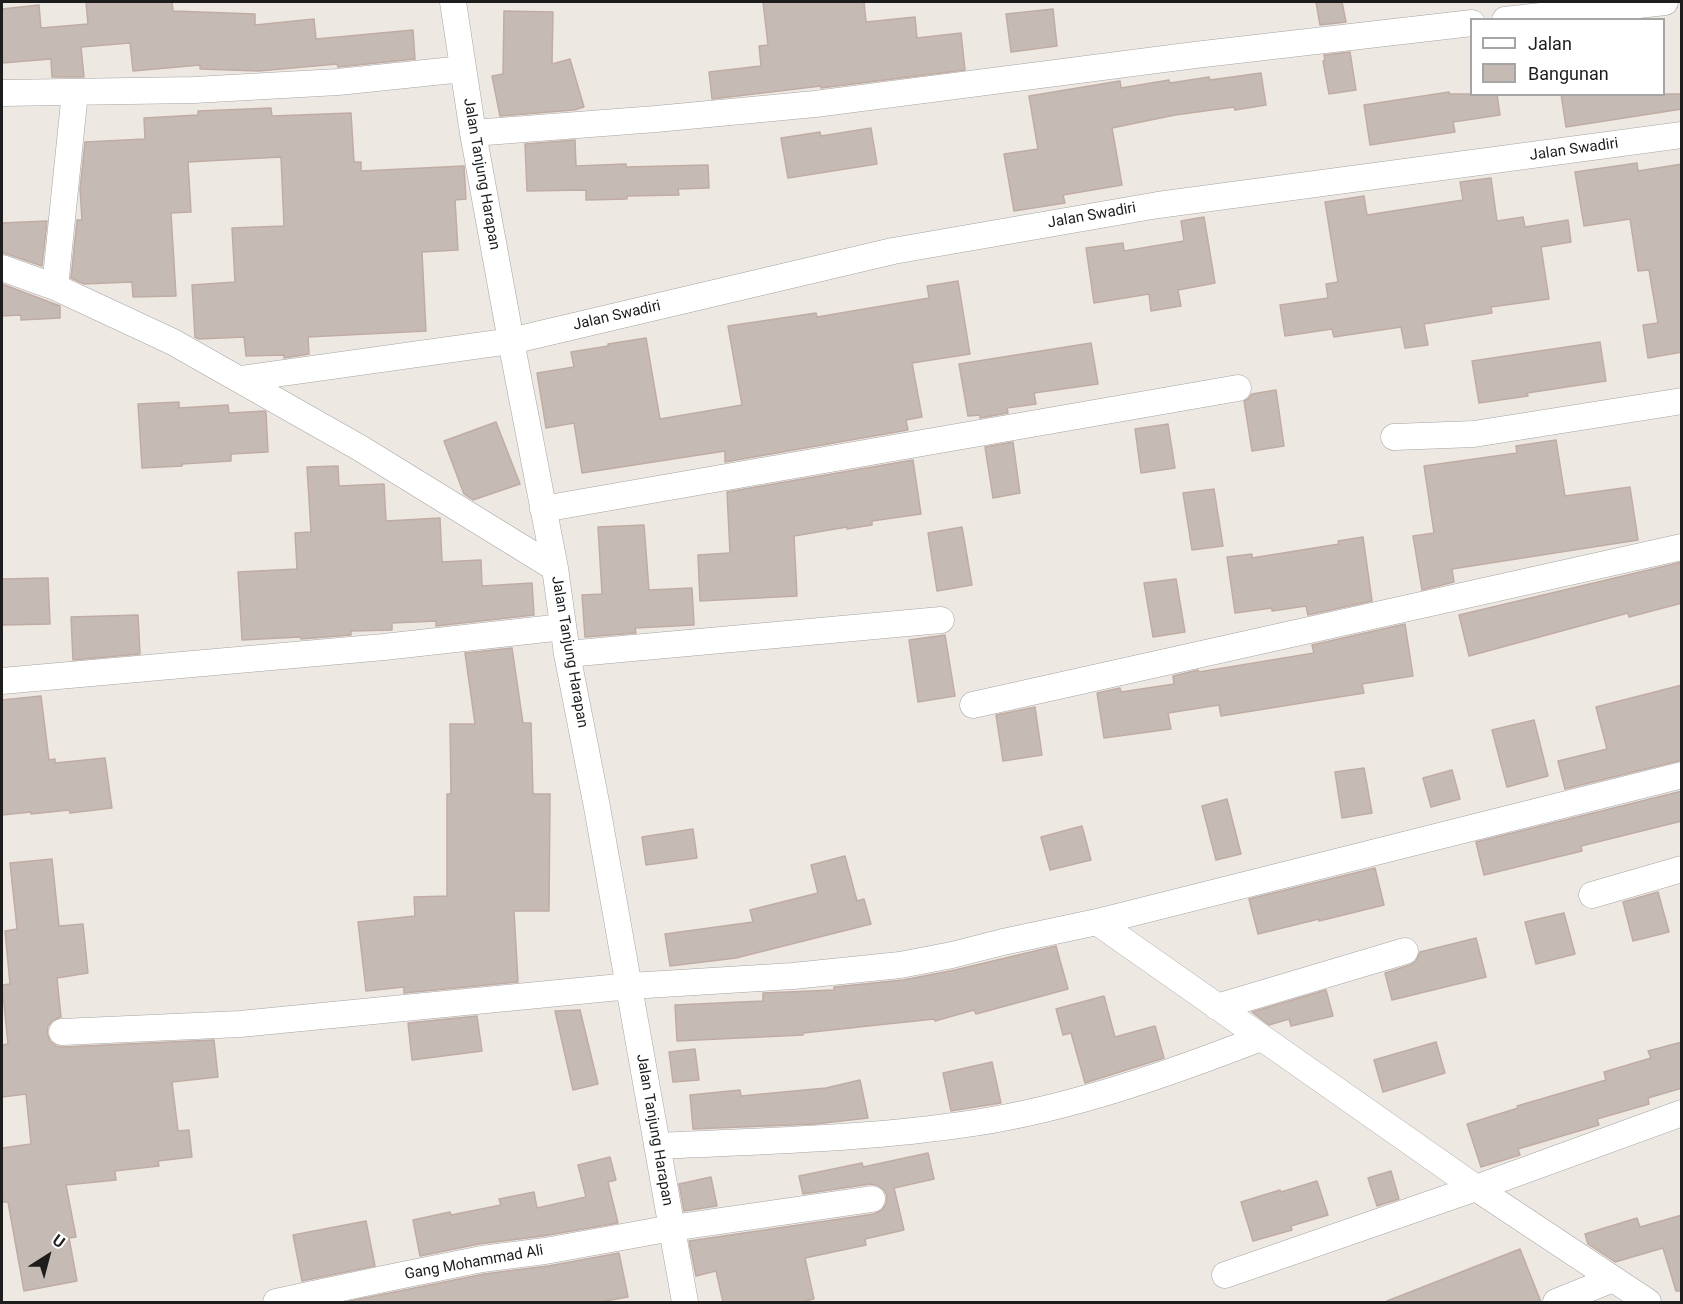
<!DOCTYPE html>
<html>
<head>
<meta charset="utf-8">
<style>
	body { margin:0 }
	#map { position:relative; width:1683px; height:1304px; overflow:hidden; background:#eee8e2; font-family:Roboto,sans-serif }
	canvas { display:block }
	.frame { position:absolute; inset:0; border:3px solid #1d1d1d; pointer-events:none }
	.legend { position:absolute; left:1470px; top:18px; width:195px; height:78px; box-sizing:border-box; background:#fff; border:2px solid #a5a5a5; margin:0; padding:8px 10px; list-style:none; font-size:18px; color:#1d1d1d }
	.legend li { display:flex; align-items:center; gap:12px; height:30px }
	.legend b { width:30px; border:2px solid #a5a5a5 }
	.north { position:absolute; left:18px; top:1226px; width:60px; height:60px; -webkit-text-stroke:4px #fff; paint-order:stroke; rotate:36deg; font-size:16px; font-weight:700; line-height:24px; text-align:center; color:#1d1d1d }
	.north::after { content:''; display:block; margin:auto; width:21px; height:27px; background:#1d1d1d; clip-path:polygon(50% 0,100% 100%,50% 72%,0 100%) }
</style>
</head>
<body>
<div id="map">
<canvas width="1683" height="1304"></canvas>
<div class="frame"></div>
<ul class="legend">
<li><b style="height:8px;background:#fff"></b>Jalan</li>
<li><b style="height:16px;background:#c6bab5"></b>Bangunan</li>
</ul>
<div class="north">U</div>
</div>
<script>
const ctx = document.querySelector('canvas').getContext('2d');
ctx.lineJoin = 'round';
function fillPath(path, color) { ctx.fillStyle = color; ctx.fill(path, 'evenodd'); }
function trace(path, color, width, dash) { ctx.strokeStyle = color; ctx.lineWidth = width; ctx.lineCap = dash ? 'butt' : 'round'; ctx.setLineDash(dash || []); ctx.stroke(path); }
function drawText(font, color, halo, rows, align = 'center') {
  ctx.font = font + ' Roboto,sans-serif'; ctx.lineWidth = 4.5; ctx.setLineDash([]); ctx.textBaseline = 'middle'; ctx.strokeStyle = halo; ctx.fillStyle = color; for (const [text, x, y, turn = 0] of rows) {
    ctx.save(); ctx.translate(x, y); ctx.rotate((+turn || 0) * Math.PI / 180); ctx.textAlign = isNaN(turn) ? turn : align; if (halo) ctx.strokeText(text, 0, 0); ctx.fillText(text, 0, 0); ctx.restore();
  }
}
const building = new Path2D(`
	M86 2H172L173 11 255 14V25L314 19 316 39 413 30 415 59 338 67 337 64 259 71 200 69V65L133 71 130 43 81 47 84 77H52L51 59 2 63V9L39 5 41 28 88 24Z
	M763 2H864L866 22 915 17 917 38 961 33 965 70 821 88V86L712 99 709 72 761 66 759 46 768 45Z
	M1316 2H1342L1346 22 1320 25Z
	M1053 9 1057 46 1011 52 1006 14Z
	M504 11 553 12 552 64 570 59 584 107 574 110 500 116 492 76 503 74Z
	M1350 52 1356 90 1329 94 1323 61H1325L1324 55Z
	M1261 73 1266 105 1235 110 1234 107 1175 115 1112 128 1122 185 1063 195 1065 203 1014 211 1004 154 1038 149 1029 96 1120 81 1121 88 1169 80 1170 83 1209 77 1210 80Z
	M1449 92V94H1497L1500 115 1453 122 1455 132 1370 145 1364 105Z
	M1561 94H1682V109L1566 127Z
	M271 108 272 116 351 113 354 162H361V171L464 166 466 199 455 200 458 250 422 252 426 331 308 337 309 354 284 358V355L246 356 244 337 199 339 195 337 192 285 235 282 232 228 284 226 281 157 188 162 191 212 171 213 176 296 133 297 132 282 84 284 71 278 77 220H82L80 189 85 142 145 139 144 118 198 115V111Z
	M871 128 877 164 788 178 781 138 820 132 821 136Z
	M575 140 576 166 626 164V167L708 165 709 188 678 189 679 195 627 196V199L586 200V190L527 191 525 144Z
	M1637 163 1638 171 1682 164V352L1648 358 1643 325 1658 323 1649 270 1638 271 1630 219 1584 226 1575 172Z
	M1491 178 1497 221 1523 217 1525 227 1568 220 1571 242 1541 247 1549 299 1491 307 1492 313 1424 324 1428 345 1405 348 1401 327 1334 337 1332 329 1285 336 1280 305 1328 298 1326 284 1338 282 1325 202 1364 196 1367 215 1463 200 1460 182Z
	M1204 217 1215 283 1178 290 1181 306 1151 311 1149 294 1094 303 1086 248 1123 243 1124 251 1184 241 1181 221Z
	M47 221 42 266 7 254 2 253V223Z
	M958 281 970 354 912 363 922 417 906 420 908 430 725 462V451L582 473 574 423 546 428 537 373 574 367 571 352 608 346V344L646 338 660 419 742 405 728 326 816 313 817 317 929 298 927 286Z
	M2 284 60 306V318L21 320V315L2 316Z
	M1600 342 1606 381 1527 393 1528 396 1479 403 1472 361Z
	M1091 343 1098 384 1034 393 1036 404 1007 408 1008 413 980 418V415L968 416 959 364Z
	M1276 390 1284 446 1252 451 1244 401 1248 399 1252 394Z
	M179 402V408L228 405 229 413 265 411 266 412 268 452 231 454V461L182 464V466L142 468 138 404Z
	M496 422 520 484 473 500 464 494 444 441Z
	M1168 424 1175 468 1141 473 1135 429Z
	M1556 440 1565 496 1630 487 1638 540 1452 569 1454 582 1422 590 1413 536 1434 533 1424 466 1517 453 1516 446Z
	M1013 442 1020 493 993 498 985 447Z
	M913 460 921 514 872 521V525L847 529V527L794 536 797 596 700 601 698 555 730 553 727 492Z
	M338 466 339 486 384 484 386 521 440 518 442 562 481 560 482 586 532 583 534 615 436 626V621L392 623V630L351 631V635L301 639 300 637 242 640 238 572 297 569 295 533 311 532 307 467Z
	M1214 489 1223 546 1192 550 1183 493Z
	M644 525 649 590 692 588 694 625 635 628 636 633 585 637 582 595 602 594 598 527Z
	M962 527 972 585 937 591 928 533Z
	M1363 537 1372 601 1308 615 1306 606 1272 611V608L1235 613 1227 557 1252 554V558L1339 544 1338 541Z
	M1682 562V603L1629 617 1628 613 1469 656 1459 615Z
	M48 578 50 624 2 625V579Z
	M1176 579 1185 632 1153 637 1144 583Z
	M138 615 140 654 73 660 71 617Z
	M1405 624 1413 676 1362 684 1364 693 1221 716 1219 705 1168 713 1171 729 1104 738 1097 693 1120 688 1121 692 1174 684 1173 676 1198 670 1199 672 1314 653 1312 645Z
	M945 635 955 696 918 702 909 640Z
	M512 648 523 723H531L533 794H550L549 911H514L518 982 404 993V987L366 991 358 922 415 916 414 897 447 896V794H451L450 724H475L465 653Z
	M1682 685V760L1565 789 1558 761 1607 749 1596 707Z
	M41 696 49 760 55 759V763L105 758 112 808 70 813 69 810 31 814V812L2 815V700Z
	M1035 707 1042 755 1003 761 996 715Z
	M1534 720 1548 776 1507 787 1492 730Z
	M1364 768 1372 813 1342 818 1335 772Z
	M1452 770 1460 799 1431 807 1423 778Z
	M1682 791V821L1581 846 1582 851 1484 875 1476 842Z
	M1227 799 1241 854 1216 860 1202 806Z
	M1082 826 1091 860 1050 870 1041 837Z
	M693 829 697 858 646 865 642 837Z
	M845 856 857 901 864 899 871 924 736 958 670 966 665 934 753 922 750 910 818 893 811 865Z
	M52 859 59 926 83 924 88 973 57 978 61 1017 53 1020 48 1026 47 1033 50 1041 56 1046 63 1047 214 1040 218 1077 172 1082 178 1131 189 1130 192 1157 158 1161 159 1166 115 1171 116 1180 66 1185 76 1237 69 1238 77 1281 24 1291 8 1202H3L2 1191V1148L31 1144 26 1094 2 1097V1045L8 1044 2 985 10 984 5 931 17 929 10 863Z
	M1375 868 1384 905 1319 921V919L1258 934 1249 899Z
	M1658 892 1669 932 1633 941 1623 902Z
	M1564 913 1575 954 1536 964 1525 922Z
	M1476 938 1486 977 1392 1000 1385 973 1410 965 1416 961 1420 952Z
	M1056 946 1068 989 976 1014 974 1010 935 1021 934 1019 803 1033V1035L677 1041 675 1005 763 1001V993L834 990V987L903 980 955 970Z
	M1326 990 1333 1016 1291 1026 1289 1019 1269 1025 1252 1012Z
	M1104 996 1115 1037 1155 1026 1164 1058 1085 1083 1071 1033 1063 1035 1056 1009Z
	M580 1010 598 1084 573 1090 555 1011Z
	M477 1016 482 1051 412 1060 408 1023Z
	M1436 1042 1445 1073 1383 1092 1374 1060Z
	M1682 1042V1088L1648 1098 1649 1104 1597 1119 1599 1125 1518 1149 1520 1155 1481 1167 1467 1124 1518 1108 1517 1106 1606 1080 1604 1072 1651 1058 1648 1051Z
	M695 1049 699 1080 673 1082 669 1052Z
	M992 1062 1001 1103 951 1111 943 1073Z
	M860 1080 868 1118 815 1124 693 1129 690 1095 740 1090 741 1096 826 1088Z
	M928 1153 934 1179 894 1188 904 1230 865 1239 866 1245 805 1258 814 1299 800 1302H723L716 1271 696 1276 689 1241 874 1214 882 1210 886 1204 887 1196 884 1190 877 1185 870 1184 803 1194 799 1176 862 1163 863 1167Z
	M610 1157 616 1180 608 1182 618 1223 543 1236 479 1244 420 1256 413 1220 450 1212 451 1215 501 1205 499 1199 534 1192 537 1208 586 1197 578 1165Z
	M1391 1171 1399 1199 1377 1206 1368 1178Z
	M711 1177 717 1206 684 1211 679 1184Z
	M1317 1181 1328 1215 1291 1226 1292 1230 1253 1241 1241 1202 1280 1190 1281 1192Z
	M1682 1215V1291H1676L1663 1248 1615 1262 1588 1244 1585 1234 1637 1218 1640 1227Z
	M366 1221 375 1266 302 1281 293 1235Z
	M1520 1249 1541 1302H1387V1301Z
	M619 1253 628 1297 600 1302H345L484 1274 548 1266Z`);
fillPath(building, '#c6bab5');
trace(building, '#c0aca4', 1.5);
const minor = new Path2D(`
	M453 2 473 133 511 341 555 568 567 654 597 807 685 1302
	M1505 20 1665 2
	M2 93 194 90 338 82 463 69
	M473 133 656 119 815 104 1195 55 1472 23
	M2 268 55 287 173 342 360 448 555 568
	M55 287 75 92
	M240 379 511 341 893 251 1158 205 1682 135
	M1394 437 1474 434 1682 401
	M543 509 1238 388
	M567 654 941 620
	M2 681 384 647 563 627
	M973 705 1682 547
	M1592 895 1682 869
	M1097 922 1476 1188 1648 1302
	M1217 1007 1405 951
	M62 1032 240 1024 630 986 793 976 900 965 952 955 1003 942 1097 922 1682 775
	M657 1146C762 1141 869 1139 974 1123 1072 1108 1168 1074 1261 1038
	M1225 1275 1476 1188 1682 1113
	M276 1302 393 1277 482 1259 545 1251 672 1228 872 1199
	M1556 1302 1613 1279`);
trace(minor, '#a4a4a4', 27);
trace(minor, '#fff', 26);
drawText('15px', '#1d1d1d', '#fff', [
	["Jalan Swadiri",1574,150,-8],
	["Jalan Tanjung Harapan",481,174,80],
	["Jalan Swadiri",1092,216,-10],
	["Jalan Swadiri",617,316,-13],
	["Jalan Tanjung Harapan",569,652,80],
	["Jalan Tanjung Harapan",654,1130,80],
	["Gang Mohammad Ali",474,1263,-10]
]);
</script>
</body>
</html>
